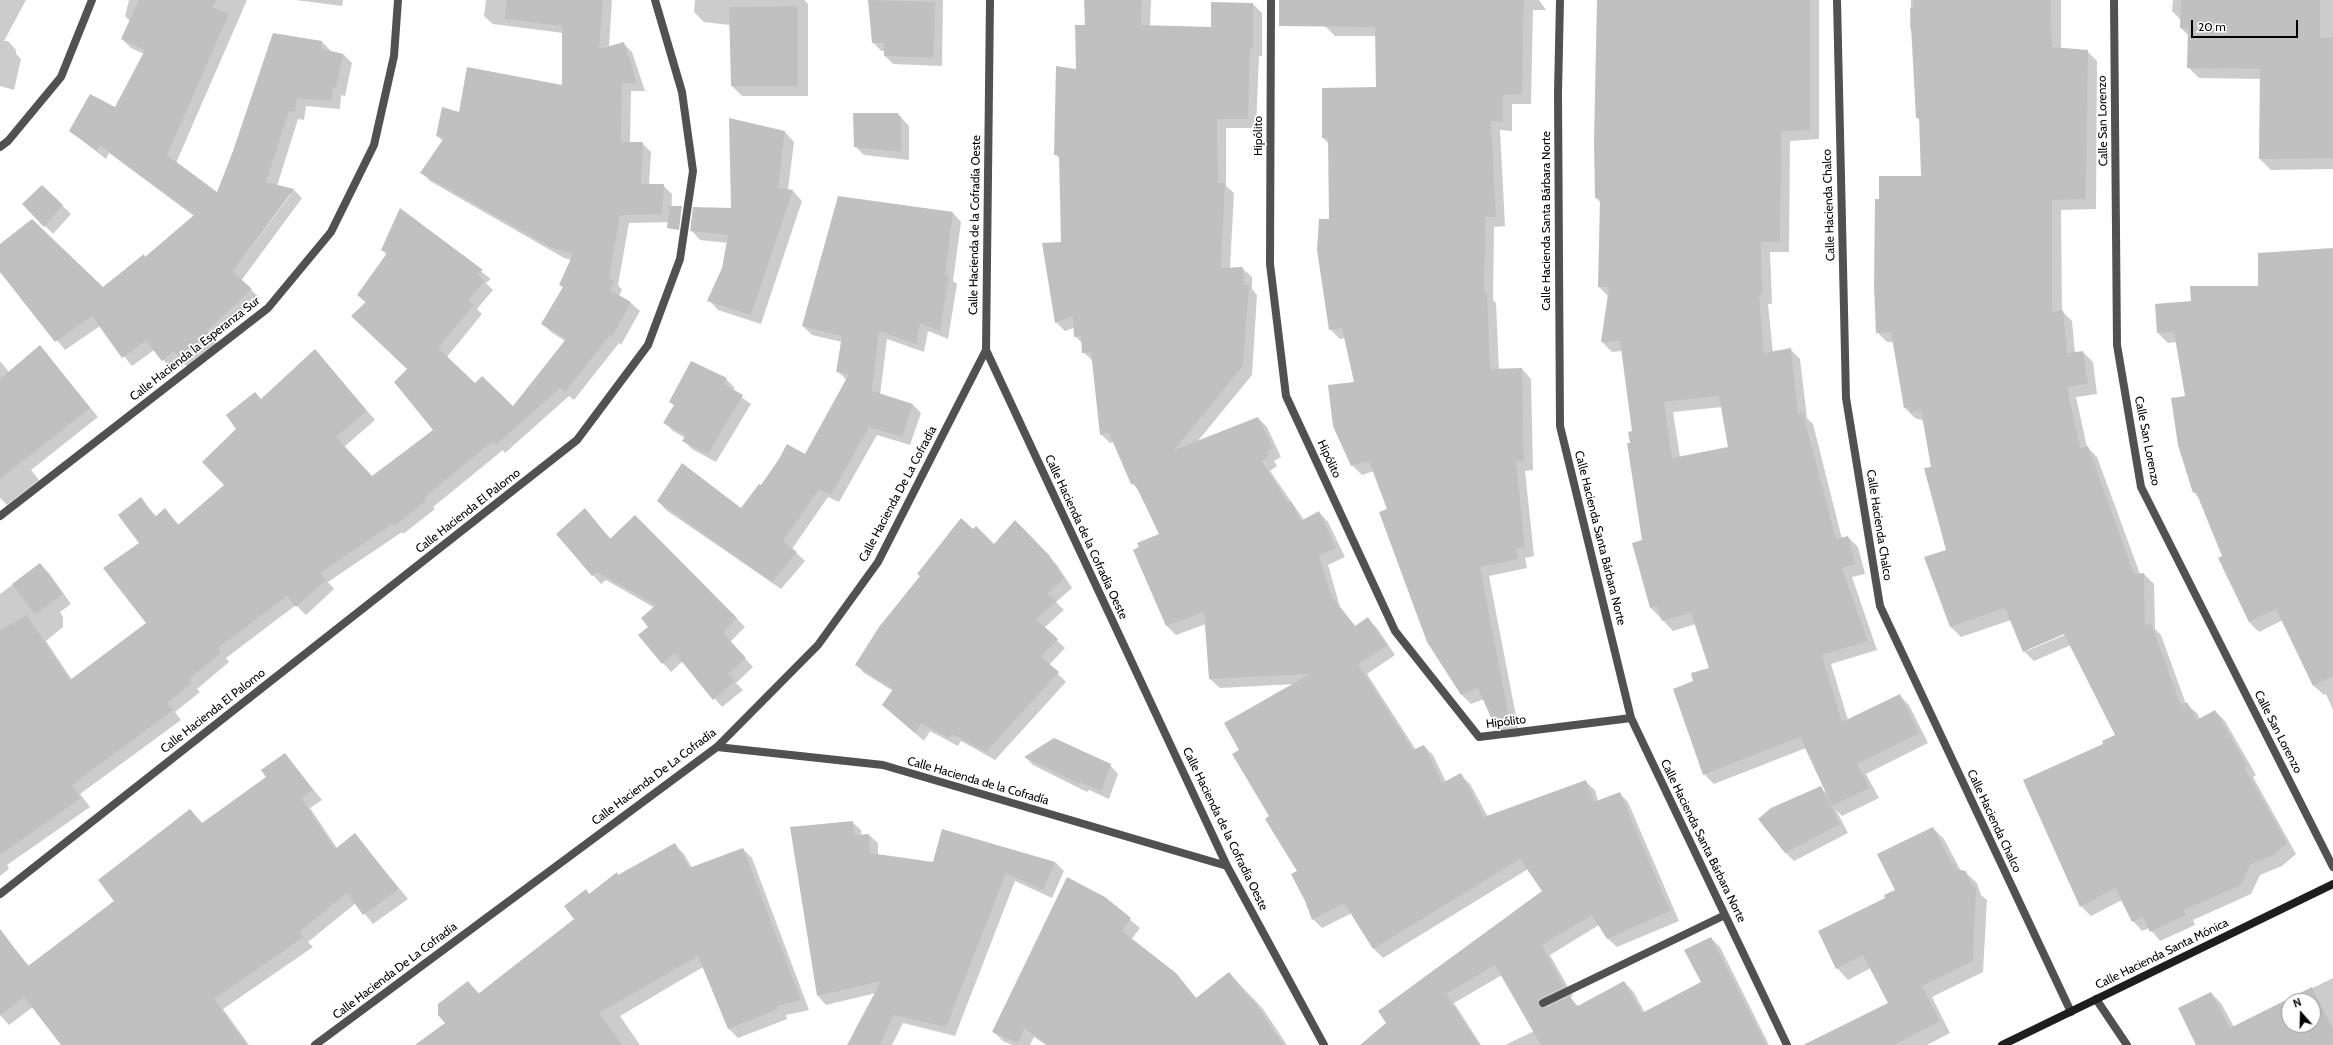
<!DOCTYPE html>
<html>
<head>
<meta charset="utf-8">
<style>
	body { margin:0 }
	#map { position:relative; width:2333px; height:1045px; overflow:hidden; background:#fff; font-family:Cabin,sans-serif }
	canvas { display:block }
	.north { position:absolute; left:2281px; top:993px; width:40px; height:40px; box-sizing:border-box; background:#fff; border:1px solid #999; border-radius:50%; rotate:340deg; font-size:11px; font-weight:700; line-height:16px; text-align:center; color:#000 }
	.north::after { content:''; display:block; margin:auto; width:14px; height:18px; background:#000; clip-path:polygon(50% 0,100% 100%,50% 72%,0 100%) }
	.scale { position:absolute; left:2191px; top:20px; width:107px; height:18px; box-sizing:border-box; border:2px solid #000; border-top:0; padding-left:5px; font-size:12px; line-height:14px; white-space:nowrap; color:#000; -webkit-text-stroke:3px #fff; paint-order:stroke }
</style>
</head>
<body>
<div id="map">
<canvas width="2333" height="1045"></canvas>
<div class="north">N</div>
<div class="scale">20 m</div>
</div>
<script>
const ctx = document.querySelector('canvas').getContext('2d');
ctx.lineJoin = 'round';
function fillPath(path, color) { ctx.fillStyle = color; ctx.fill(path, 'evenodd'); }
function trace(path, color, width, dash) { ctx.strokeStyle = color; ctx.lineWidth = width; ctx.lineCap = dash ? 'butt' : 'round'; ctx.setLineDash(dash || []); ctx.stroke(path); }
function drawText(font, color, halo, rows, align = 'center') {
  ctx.font = font + ' Cabin,sans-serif'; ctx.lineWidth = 3.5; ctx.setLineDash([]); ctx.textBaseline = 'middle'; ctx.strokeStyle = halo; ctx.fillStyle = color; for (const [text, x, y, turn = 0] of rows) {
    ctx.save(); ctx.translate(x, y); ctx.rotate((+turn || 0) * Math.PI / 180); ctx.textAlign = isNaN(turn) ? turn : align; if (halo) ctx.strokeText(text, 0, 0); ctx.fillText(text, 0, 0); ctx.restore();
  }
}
fillPath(new Path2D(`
	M0 0H26L4 41H8L16 50V54L21 59 14 90 0 86Z
	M129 0H247L176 163 217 193 322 42 331 51 343 54 352 63 345 96 341 95 340 109 306 106 304 120 298 119 277 186 294 190 302 198 241 281 260 298 215 340 221 347 191 370 182 361 172 369 154 350 132 366 100 326 65 350 0 270V245L103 288 146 258 194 216 109 153 106 159 70 131 116 109 144 54 131 48 122 39 130 21 125 16ZM289 194H291L230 276 229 275Z
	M296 0H343L342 6Z
	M486 0H612L609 47 623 43 632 52 645 91H631L630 143H642L651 152 649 185H663L672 194 671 222 629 223 618 285 622 290 619 296 631 303 640 311 621 345 619 343 574 400 569 396 505 453 503 450 433 507 435 509 403 534 402 532 328 582 334 589 306 615 296 605 226 658 229 662 197 689 200 692 175 712 181 720 80 794 90 807 7 865 9 869 0 876V594L40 564 49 573 71 604 60 612 63 617V627L46 641 72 680 148 623 141 543 140 499 157 517 165 510 179 525 225 485 237 430 261 400 315 350 375 420 344 447 372 477 434 430 408 369 366 303 358 295 387 255 382 250 400 210 491 279 486 283 493 290 477 309 482 314 447 357 475 385 513 408 565 341 551 332 542 323 564 288 561 285 571 260 564 258 430 181 421 172 443 141 437 136 459 113 563 86V33L493 24 484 16Z
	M695 0H804L808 4V96H742L732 86 730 25 704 22 694 12Z
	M869 0H943L942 66 893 64 885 56V51H881L873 42Z
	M1085 0H1151L1150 26 1212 28 1253 4 1262 13V56H1259L1256 128H1226V186L1234 193 1230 268H1242L1252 277V289L1257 295 1252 375 1197 442 1258 418 1267 427 1281 457 1274 461 1277 466 1270 471 1304 520 1319 512 1328 522 1345 557 1328 565 1340 607 1356 627 1368 619 1377 628 1395 655 1367 674 1416 750 1424 746 1433 755 1446 782 1461 775 1470 784 1488 817 1585 781 1595 790 1598 801 1619 793 1628 802 1679 921 1617 947 1607 938 1599 925 1550 955 1573 996 1570 997 1579 1007 1624 982 1633 991 1645 1013 1702 983 1711 938 1720 947 1769 1045H1505L1534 1031 1502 975 1454 1003 1481 1045H1408L1402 1035 1543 892 1528 869 1383 958 1374 949 1352 913 1322 928 1313 919 1299 872 1270 817 1240 750 1295 684 1220 688 1210 679 1206 624 1176 635 1167 626 1134 551 1160 535 1140 492 1132 483 1114 442 1110 443 1101 434 1093 361 1083 352V344L1075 336 1074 328 1065 331 1056 322 1062 243 1060 159 1055 154 1077 71 1086 26Z
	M1319 0H1539L1546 10H1533L1531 104H1512V131L1500 130 1505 226 1494 227 1493 300 1496 303 1499 370 1522 369 1531 379 1533 470 1525 471 1534 556 1525 558 1527 568 1489 576 1520 737 1506 738 1497 729 1484 699 1471 704 1461 694 1374 471 1362 475 1352 465 1355 383 1345 338 1340 339 1330 329 1329 144 1323 138 1377 88 1376 36H1335L1325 26Z
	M1598 0H1819V139L1790 141 1789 252H1770L1772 304H1768L1773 353 1791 350 1800 359 1807 418 1813 424 1842 539 1848 537 1858 547 1865 574 1852 577 1877 650 1831 664 1848 720 1899 695 1909 705 1928 743 1866 774 1879 798 1842 816 1836 810 1848 833 1794 861 1785 852 1821 788 1827 794 1806 748 1714 784 1704 774 1694 682 1711 668 1696 624 1673 631 1651 608 1632 444 1634 431 1623 351 1612 352 1602 342 1608 296 1599 287 1601 203 1596 198ZM1722 407 1729 448 1680 457 1673 412Z
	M1911 0H2061V49L2087 51 2097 61 2096 209 2061 210 2062 311 2072 321 2075 353 2083 352 2093 362 2097 394 2076 397 2087 447 2097 457 2140 574H2144L2154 584 2155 629 2161 635 2186 704 2197 713 2200 719 2215 711 2225 721 2256 775 2253 777 2296 854 2282 866 2260 875 2251 894 2193 920 2195 925 2160 941 2149 928 2142 931 2133 921 2122 900 2091 916 2081 906 2104 744 2116 735 2071 645 2034 661 2024 651 2011 620 1961 637 1951 627 1926 558 1947 551 1924 421 1915 418 1905 408 1894 342H1887L1877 332 1880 200 1922 177 1920 120 1917 118 1912 31 1910 28ZM2068 632 2069 633 2027 651V649Z
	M2173 0H2333V169L2271 170 2260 159 2261 79 2199 78 2188 67 2189 36 2181 28V20L2172 11Z
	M898 114 909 126V160L864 155 855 146Z
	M785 132 794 142 788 190 793 191 802 201 761 324 718 310 709 300 723 268 728 243 700 240 691 230 732 209Z
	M42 186 71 214 53 234 24 204Z
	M953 213 961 222 953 281 957 284 948 339 928 331 924 352 887 339 880 395 913 405 921 413 910 445 877 435 839 502 828 497 792 549 805 561 781 589 666 510 658 501 741 509 761 486 805 455 847 380 837 371 842 342 812 335 803 326Z
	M2333 249V710L2326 694 2324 695 2314 686 2283 620 2259 632 2249 622 2220 558 2223 557 2199 498 2194 492 2186 397 2177 342 2168 343 2158 333 2192 302 2259 287Z
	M40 346 98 417 31 470 39 480 7 505 0 498V361L9 372Z
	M691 362 726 379 735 388 733 391 751 404 716 462 692 449 684 441 685 438 673 431 665 423 675 406 670 401Z
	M585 510 611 539 635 516 745 627 730 642 753 667 736 683 743 690 722 707 683 661 671 672 639 635 650 627 655 608 606 580 601 584 593 575Z
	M1015 522 1057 565 1072 588 1056 602 1064 610 1044 628 1065 648 1049 665 1066 682 995 760 961 741 958 746 930 731 924 741 892 713 893 691 864 673 856 664 994 546Z
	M285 754 322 800 310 808 337 848 355 835 408 899 373 924 356 903 308 942 313 947 223 1009 249 1045H63L33 1007 9 1025 0 1015V948L9 942 29 966 116 901 190 811 203 824 267 777Z
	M1025 757 1110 765 1118 774 1109 799 1089 790 1087 792 1033 765Z
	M852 822 861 830V835H869L878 843V855L933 863 943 830 1055 862 1064 871 1052 898 1015 881 955 1036 903 1023 892 1045H848L876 993 826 1005 818 996 791 828Z
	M1933 828 1944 839 1961 871 1965 872 1977 883 1981 895 1987 900 1983 972 1932 997 1950 1033 1927 1045H1845L1889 1004 1871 968 1848 980 1837 968 1887 899 1897 891Z
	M674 844 684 854 692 868 743 849 752 858 809 1010 786 1015 787 1019 738 1038 729 1029 703 967 620 1016 640 1045H416L446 1023 468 982 480 994 576 919 586 891 590 895Z
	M1104 898 1140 928 1131 940 1175 974 1197 999 1229 973 1263 1009 1287 1045H1046L1034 1037 1030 1045H1012L1003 1041 993 1031Z
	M2333 978V1045H2199L2211 993 2221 1003 2234 1027ZM2289 1001H2313V1025H2289Z`), '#0003');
fillPath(new Path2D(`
	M139 0H217L212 7 229 14 167 155 217 192 233 151 273 33 322 41 321 49 343 54 336 88 333 87 331 101 297 98 295 112 289 111 266 182 294 189 233 272 252 289 207 331 212 338 182 362 174 351 162 361 146 341 122 358 92 316 55 342 0 272V244L32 219 103 287 144 254 145 257 194 215 100 145 97 151 69 131 90 94 115 107 145 50 121 39Z
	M506 0H603L599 49 624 42 637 83H622L621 142H643L641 184H664L662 214 620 215 609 278 614 280 610 290 631 302 612 337 610 335 565 392 560 388 496 445 493 441 425 497 427 500 394 526 392 524 320 573 326 580 296 607 287 596 218 648 221 653 189 679 192 683 167 703 173 710 72 785 81 798 0 855V630L27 615 70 680 146 623 103 568 139 543 118 515 141 497 155 517 165 508 178 525 224 485 202 462 236 429 226 415 255 392 261 399 315 349 367 411 336 437 372 476 433 430 394 382 407 369 351 316 366 302 357 295 387 253 381 250 400 208 483 270 477 274 485 281 468 300 474 305 438 348 475 383 482 376 513 406 566 339 541 324 563 287 559 285 573 254 554 249 420 173 444 138 436 136 442 107 459 112 467 67 562 85V26L505 19Z
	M868 0 935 2 934 58 884 56V43H872Z
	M1084 0H1142L1141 25 1211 27V2L1253 3V47H1250L1248 119H1217L1218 183H1225L1221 268 1243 267 1244 285H1249L1243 366 1174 450 1258 417 1273 448 1266 452 1269 456 1262 461 1288 503 1291 501 1301 521 1319 511 1336 548 1319 556 1332 597 1355 626 1368 617 1387 646 1358 664 1413 750 1424 745 1442 783 1461 773 1484 817 1586 780 1594 802 1620 792 1670 911 1607 939 1592 915 1542 945 1564 987 1540 998 1538 1002 1540 1007 1545 1008 1570 996 1576 1007 1624 981 1642 1013 1701 982 1684 950 1711 937 1766 1045H1541L1495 965 1446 994 1479 1045H1360L1386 1023 1378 1011 1542 891 1520 859 1373 949 1344 903 1312 920 1305 901 1291 874 1297 871 1265 819 1269 816 1232 754 1239 750 1224 723 1310 674 1209 679 1204 612 1166 626 1133 550 1139 547 1137 543 1159 534 1135 484H1131L1109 433 1100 435 1091 352 1082 353 1081 336 1074 337 1073 316 1055 323 1042 243 1061 242 1059 155H1054L1056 66 1076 69 1075 25H1085Z
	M1279 0H1524L1522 94 1503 95V122L1491 121 1496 217H1485L1484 292H1487L1490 369 1522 368 1524 461 1516 462 1525 547 1516 549 1518 559 1480 567 1511 727 1496 729 1478 688 1461 695 1427 642 1379 512 1387 509 1369 461 1351 466 1333 426 1328 385 1354 382 1342 328 1329 330 1317 250 1319 219H1329L1328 138H1322V88L1376 87 1375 27 1279 26Z
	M1597 0H1810V130L1781 131 1780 242H1761L1762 295H1759L1764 353 1791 348 1798 414 1803 413 1836 539 1848 536 1855 564 1842 568 1868 641 1822 655 1842 722 1900 694 1919 733 1857 764 1870 788 1832 806 1800 737 1703 775 1673 689 1693 681 1691 673 1709 668 1691 613 1662 621 1657 606 1650 608 1632 543 1642 540 1627 443H1630L1628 432 1632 431 1620 341 1601 342 1609 287H1598L1600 198H1595L1594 142ZM1719 396 1728 447 1672 458 1664 402Z
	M1913 0H2051L2052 47 2088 50 2086 199 2052 200V312L2063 310 2067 353 2083 351 2088 384 2067 387 2080 448 2088 446 2134 574 2144 573 2145 626 2151 623 2181 706 2187 702 2197 720 2215 710 2247 765 2244 767 2287 843 2272 856 2250 865 2241 885 2184 910 2186 915 2150 932 2143 917 2132 922 2115 888 2080 907 2023 780 2103 744 2102 741 2115 735 2064 634 2023 652 2005 608 1950 627 1924 557 1946 550 1924 468 1931 467 1921 410 1911 412 1910 407 1904 408 1891 332 1876 333 1874 287 1875 199H1879V176H1921L1919 118H1916L1910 8H1913Z
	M2181 0H2320V38L2333 37V158L2259 159 2260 69 2187 68 2188 29 2180 28Z
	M798 6V86H731L729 7Z
	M853 113H898L899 117 901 116V152L854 147Z
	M729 118 785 131 778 188 793 190 751 315 707 301 722 268 728 235 690 231 693 207 731 208Z
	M42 185 63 205 44 227 22 204Z
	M838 196 953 212 945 275H949L940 331 920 323 916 344 879 331 872 391 913 404 902 437 869 427 831 495 819 489 783 541 797 552 772 582 657 501 682 463 741 508 759 484 761 485 779 459 787 444 805 454 849 374 836 372 842 336 802 326Z
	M669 206H682L679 230 667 228Z
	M2333 248V676L2313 686 2276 609 2249 622 2218 558 2222 556 2196 492 2193 493 2178 445 2171 398 2185 396 2174 332 2157 333 2155 304 2191 301 2190 286H2258V253Z
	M40 345 90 408 0 479V379Z
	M691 361 727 378 724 384 743 395 708 454 682 441 686 435 663 423 674 405 669 402Z
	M585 508 610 539 635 515 737 618 723 633 746 658 728 674 735 681 713 700 675 653 662 664 638 635 648 627 641 618 656 605 597 572 592 576 556 534Z
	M961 518 973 529 976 526 994 544 1015 520 1049 555 1064 579 1047 594 1057 601 1036 619 1058 639 1041 657 1059 672 986 752 952 734 949 738 921 723 915 733 882 705 893 689 855 665 879 627 920 576 917 574Z
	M40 563 63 594 35 615 12 584Z
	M1054 738 1111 764 1101 791 1080 782 1079 784 1024 757Z
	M285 753 313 790 301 798 335 849 355 833 399 889 363 915 347 893 299 932 304 937 214 999 247 1045H61L24 997 0 1015V929L28 966 114 901 98 880 190 809 202 823 266 777 261 770Z
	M1821 786 1840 824 1785 853 1758 819 1771 808Z
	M853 821 854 835 869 834 870 853 933 862 942 829 1055 862 1043 890 1006 873 946 1027 894 1015 880 1045H847L881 981 817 996 790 827Z
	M1933 827 1952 863H1954L1957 869 1966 871 1971 884 1976 888 1973 961 1922 986 1940 1021 1894 1045H1803L1888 1003 1863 955 1836 969 1818 931 1885 898 1884 895 1895 890 1877 854Z
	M675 843 689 868 743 848 801 1000 777 1006 778 1009 728 1029 698 956 599 1013 622 1045H415L445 1023 438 1015V1004L451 994 468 981 478 994 574 919 564 906 586 889 589 894 617 872 618 875Z
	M1067 877 1105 897 1131 918 1122 931 1176 973 1196 998 1229 972 1251 1000 1253 999 1283 1045H1048L1024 1028 1018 1043 992 1032Z
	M2312 987 2333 1029V1045H2196L2178 1008 2211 992 2230 1028ZM2289 1001H2313V1025H2289Z`), '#c0c0c0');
trace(new Path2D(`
	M990 0 986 350 1227 866 1324 1045
	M1271 0 1270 264 1286 396 1395 631 1479 737 1631 718
	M1560 0 1558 93 1560 426 1631 718 1787 1045
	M1837 0 1846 398 1880 606 2071 1012
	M2114 0 2117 345 2141 487 2333 867
	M0 147 8 141 61 77 92 0
	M0 516 268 308 331 232 374 145 394 56 398 0
	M717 747 883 765 1227 866
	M0 894 577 440 648 345 680 259 693 171 682 92 655 0
	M2096 999 2127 1045
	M1543 1003 1725 915
	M315 1045 717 747 818 645 878 562 986 350`), '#515151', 8);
trace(new Path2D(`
	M2002 1045 2333 884`), '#1e1e1e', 8);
drawText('12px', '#000', '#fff', [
	["Calle San Lorenzo",2103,121,-91],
	["Hipólito",1258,136,-90],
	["Calle Hacienda Chalco",1829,205,-92],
	["Calle Hacienda Santa Bárbara Norte",1546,221,-90],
	["Calle Hacienda de la Cofradía Oeste",975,225,-89],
	["Calle Hacienda la Esperanza Sur",195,349,-38],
	["Calle San Lorenzo",2147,441,79],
	["Hipólito",1329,459,65],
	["Calle Hacienda De La Cofradía",898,494,-62],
	["Calle Hacienda El Palomo",468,511,-38],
	["Calle Hacienda Chalco",1879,525,81],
	["Calle Hacienda de la Cofradía Oeste",1086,537,65],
	["Calle Hacienda Santa Bárbara Norte",1600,538,76],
	["Calle Hacienda El Palomo",213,711,-38],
	["Hipólito",1506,722,-7],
	["Calle San Lorenzo",2278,732,63],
	["Calle Hacienda De La Cofradía",654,777,-37],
	["Calle Hacienda de la Cofradía",978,781,16],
	["Calle Hacienda Chalco",1994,821,65],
	["Calle Hacienda de la Cofradía Oeste",1225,829,64],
	["Calle Hacienda Santa Bárbara Norte",1703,841,64],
	["Calle Hacienda Santa Mónica",2162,954,-26],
	["Calle Hacienda De La Cofradía",395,971,-37]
]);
</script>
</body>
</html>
